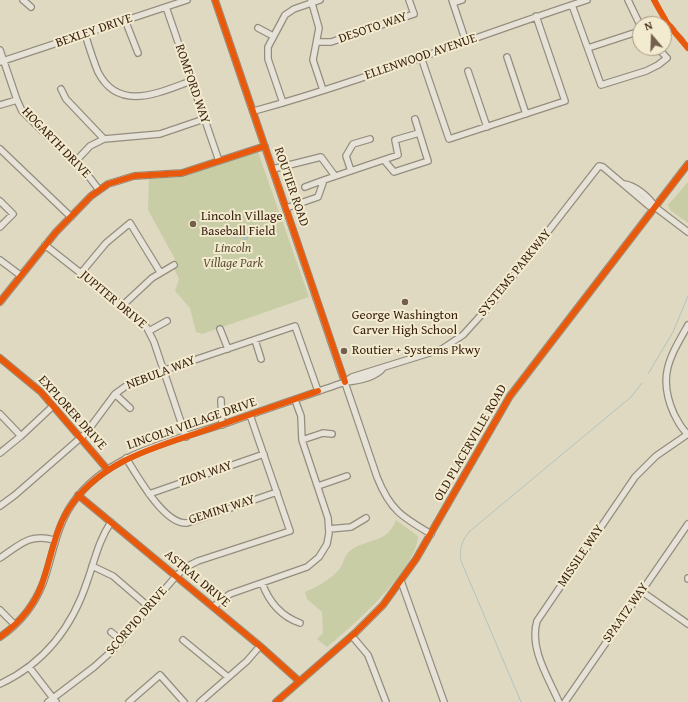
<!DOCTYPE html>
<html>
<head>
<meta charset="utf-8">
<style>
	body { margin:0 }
	#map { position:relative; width:688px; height:702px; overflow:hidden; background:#dfd9c2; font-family:"Gentium Book Plus",serif }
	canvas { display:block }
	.north { position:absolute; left:632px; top:16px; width:40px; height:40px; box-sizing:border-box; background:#f3ebcf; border:1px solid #a89982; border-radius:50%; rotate:341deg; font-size:11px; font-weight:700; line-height:16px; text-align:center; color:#371e0e }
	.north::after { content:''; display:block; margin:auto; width:14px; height:18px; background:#725f4d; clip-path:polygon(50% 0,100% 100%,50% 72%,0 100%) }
</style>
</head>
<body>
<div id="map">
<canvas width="688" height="702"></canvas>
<div class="north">N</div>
</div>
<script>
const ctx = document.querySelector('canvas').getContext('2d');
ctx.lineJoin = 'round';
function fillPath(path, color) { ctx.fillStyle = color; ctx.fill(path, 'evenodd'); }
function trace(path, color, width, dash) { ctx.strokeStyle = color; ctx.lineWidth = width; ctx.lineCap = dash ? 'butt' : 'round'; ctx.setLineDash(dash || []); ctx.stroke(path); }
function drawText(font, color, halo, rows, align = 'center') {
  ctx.font = font + ' "Gentium Book Plus",serif'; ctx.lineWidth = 4; ctx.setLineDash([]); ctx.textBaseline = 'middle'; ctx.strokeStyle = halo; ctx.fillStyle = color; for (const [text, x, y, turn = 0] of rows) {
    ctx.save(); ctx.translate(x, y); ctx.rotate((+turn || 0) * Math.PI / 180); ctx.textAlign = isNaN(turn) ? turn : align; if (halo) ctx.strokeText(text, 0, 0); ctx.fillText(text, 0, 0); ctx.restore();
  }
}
fillPath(new Path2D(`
	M258 152 309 297 202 334 196 332 190 308 175 291 179 279 173 266 175 259 148 210 149 179 183 177Z
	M688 182V223L670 210 668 205Z
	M396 520 418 536C417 569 352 627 327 647L317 639 323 633 322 612 307 599 305 592C317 587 332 579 340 568 345 561 344 555 351 550 368 538 387 544 396 520Z`), '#c8cda6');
fillPath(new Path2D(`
	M244 228 245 233 247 231 249 233 248 239 244 241 242 236 234 239 232 232Z`), '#b3c3bc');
trace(new Path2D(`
	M648 374 673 332 688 296
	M521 702 461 561C459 549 462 540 470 531L631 397 642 383`), '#b3c3bc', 1);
const minor = new Path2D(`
	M23 0 31 7
	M215 0 377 477C390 510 402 517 431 534
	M311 0 319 28 313 60 323 90
	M452 0 466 42
	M628 0 640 25
	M453 3 462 0
	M572 5 601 85 646 71 658 65 667 58 658 48
	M166 7 219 161
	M125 20 138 53
	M258 28 273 36
	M85 34C89 47 93 60 98 72 119 113 160 92 191 81
	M317 42H331L414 14 409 0
	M588 48 640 31
	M0 50 17 100 22 111 90 178 99 190
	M421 57 449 139 565 101 536 16
	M507 57 526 114
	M0 62 187 0
	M468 71 487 127
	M61 89 66 99 104 139
	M283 103 268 59V47L285 15 294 9 320 0
	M0 105 17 100
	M254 111C367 80 476 36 587 0
	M0 149 71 217
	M384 160 394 172 428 161 415 119
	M74 163 90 146 104 139 160 134 204 119
	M273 169 321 157 335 176
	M351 171 346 156 353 144 370 139
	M624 184C635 185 650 198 655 207
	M305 187 324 180
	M0 201 13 214 0 227
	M286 208 318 197 324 180 398 155 395 140 419 133
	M45 245 135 316 147 328 154 342 186 437
	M0 260 20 275
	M81 273 106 243 130 223 160 272
	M0 302 56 232 91 196 108 184 134 176 182 173 265 146
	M122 306 152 278 174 265
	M688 325C670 357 657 376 674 414 678 421 681 429 688 434
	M220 329 228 349
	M149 331 167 321
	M255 340 261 359
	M0 358 41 392 107 469
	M345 382 352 377 442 349 463 335 493 302 599 166 603 167 649 206 655 207 688 232
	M115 394 130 408
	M221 400 222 425
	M0 414 21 436
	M302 440 323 433 332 434
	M0 453 21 436 53 406
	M126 458C137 475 164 525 187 523L277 492
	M318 486 347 476
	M149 494 264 454
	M78 495 260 646 299 681
	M0 506 15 495 86 433 115 394 126 386 138 379 295 326 318 391
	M329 529 351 527 366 518
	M0 558C20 545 29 533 54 540
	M92 566 113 576 149 607
	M688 578V579
	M401 581 444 702
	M262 583C269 602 280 616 300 623
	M641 591 688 624
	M213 607 230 594 307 567 319 557 327 544 329 533 328 518 302 440 301 416 295 400
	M0 610 15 625
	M111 632 122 641
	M352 636 368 655 386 702
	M0 637C19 624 34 606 43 583 53 556 55 529 72 504 106 454 172 441 227 423 266 409 305 396 345 382 357 381 375 378 383 368
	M183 640 228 677
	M29 667 56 702
	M0 684C45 663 73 626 88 579 95 559 99 540 111 522
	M48 702 94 667 113 650 176 576 186 567 198 561 290 531 250 415
	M129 702 160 675 184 702
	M200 702 247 661 260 646
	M276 702 355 633 383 605 416 559 510 396 688 164
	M559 702C548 677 529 648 537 621L635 477 656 456 688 434
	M565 702 688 524`);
trace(minor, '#948d7e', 8);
trace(minor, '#e6e2d7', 5.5);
trace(new Path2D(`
	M657 0 667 18 688 43`), '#a6a096', 1, [7, 7]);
trace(new Path2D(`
	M215 0 345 382
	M654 0 667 23 688 48
	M0 302 56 232 91 196 108 184 134 176 182 173 265 146
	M0 358 41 392 107 469
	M78 495 260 646 299 681
	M0 637C21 622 37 602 44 578 52 554 55 531 68 510 100 460 157 447 209 429 245 416 282 404 318 391
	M276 702 355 633 383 605 416 559 510 396 688 164`), '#e8590c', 6);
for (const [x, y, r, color] of [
	[193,224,4,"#725f4d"],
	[405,302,4,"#725f4d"],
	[344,351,4,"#725f4d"]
]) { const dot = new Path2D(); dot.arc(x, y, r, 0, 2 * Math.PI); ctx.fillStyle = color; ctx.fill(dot); trace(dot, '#f3ebcf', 1.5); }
drawText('13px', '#371e0e', '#f3ebcf', [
	["DESOTO WAY",373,28,-19],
	["BEXLEY DRIVE",94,31,-19],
	["ELLENWOOD AVENUE",421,57,-19],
	["ROMFORD WAY",192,84,71],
	["HOGARTH DRIVE",56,143,46],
	["ROUTIER ROAD",291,187,71],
	["SYSTEMS PARKWAY",515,273,-51],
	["JUPITER DRIVE",113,300,40],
	["NEBULA WAY",161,373,-21],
	["EXPLORER DRIVE",72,413,48],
	["LINCOLN VILLAGE DRIVE",192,424,-19],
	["OLD PLACERVILLE ROAD",471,443,-60],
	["ZION WAY",206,474,-19],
	["GEMINI WAY",222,510,-18],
	["MISSILE WAY",581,556,-56],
	["ASTRAL DRIVE",197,579,40],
	["SPAATZ WAY",626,613,-55],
	["SCORPIO DRIVE",137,621,-49]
]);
drawText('13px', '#371e0e', '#f3ebcf', [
	["Lincoln Village",201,217],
	["Baseball Field",201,232],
	["George Washington",405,316,"center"],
	["Carver High School",405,331,"center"],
	["Routier + Systems Pkwy",352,351]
], 'left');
drawText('italic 13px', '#5d5035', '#f3ebcf', [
	["Lincoln",233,249],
	["Village Park",233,264]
]);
</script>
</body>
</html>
